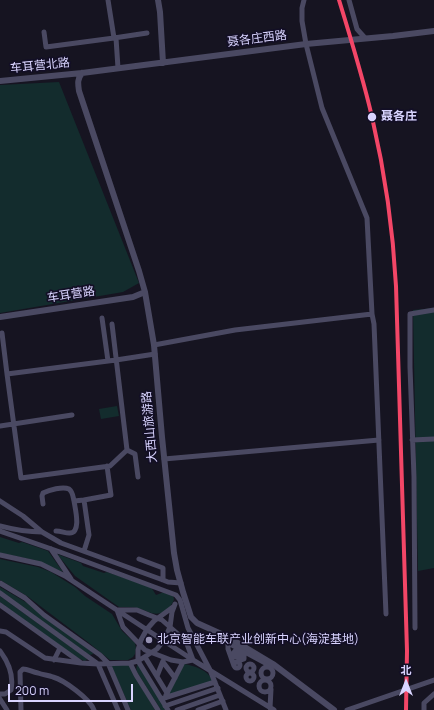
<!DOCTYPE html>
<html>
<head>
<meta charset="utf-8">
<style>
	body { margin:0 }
	#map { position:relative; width:434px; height:710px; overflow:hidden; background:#161421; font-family:Manrope,"Noto Sans SC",sans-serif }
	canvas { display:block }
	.north { position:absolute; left:386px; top:662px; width:40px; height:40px; -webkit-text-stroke:3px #130f26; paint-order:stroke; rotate:0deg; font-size:11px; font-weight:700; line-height:16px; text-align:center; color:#d9d4ff }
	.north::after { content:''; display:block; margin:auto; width:14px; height:18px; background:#d9d4ff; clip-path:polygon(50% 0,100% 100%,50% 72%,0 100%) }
	.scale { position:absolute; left:8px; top:684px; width:125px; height:18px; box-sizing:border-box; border:2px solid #d9d4ff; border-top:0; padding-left:5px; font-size:12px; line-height:14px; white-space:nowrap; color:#d9d4ff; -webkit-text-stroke:3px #130f26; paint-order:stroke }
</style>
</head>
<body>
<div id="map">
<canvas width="434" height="710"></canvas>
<div class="north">北</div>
<div class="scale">200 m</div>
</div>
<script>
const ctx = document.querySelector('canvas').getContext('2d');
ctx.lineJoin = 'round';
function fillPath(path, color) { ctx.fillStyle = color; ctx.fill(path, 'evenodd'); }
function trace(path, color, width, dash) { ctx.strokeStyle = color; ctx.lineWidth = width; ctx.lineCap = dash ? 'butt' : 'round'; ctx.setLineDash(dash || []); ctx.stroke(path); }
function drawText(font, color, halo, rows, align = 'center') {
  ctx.font = font + ' Manrope,"Noto Sans SC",sans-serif'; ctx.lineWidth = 3.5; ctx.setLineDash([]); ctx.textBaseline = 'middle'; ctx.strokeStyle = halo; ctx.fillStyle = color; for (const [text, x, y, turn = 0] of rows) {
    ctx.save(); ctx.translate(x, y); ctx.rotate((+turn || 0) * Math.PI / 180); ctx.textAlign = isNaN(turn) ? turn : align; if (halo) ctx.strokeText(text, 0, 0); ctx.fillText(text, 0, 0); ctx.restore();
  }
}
fillPath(new Path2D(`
	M59 82 139 283 123 292 0 313V85Z
	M434 308V568L418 571 413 310Z
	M117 406 119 416 101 419 99 409Z
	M0 537 19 543 22 542 48 551 63 572 34 560 0 553Z
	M57 554 81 563 83 566 104 573 107 572 151 587 156 595 164 592C167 593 174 595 174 599 174 601 171 605 170 607 158 619 150 612 138 608 132 607 125 607 119 607L75 576Z
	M0 559 38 567 51 572 75 587 85 596 112 614 122 631 135 643 136 648 135 654 133 657 128 660H110L89 643 27 596 0 580Z
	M0 587 29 604 93 653V654L90 655 88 654 0 592Z
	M0 596 86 658 87 660 84 661 73 655 9 609 0 602Z
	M138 664 167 710H161L137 672C136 669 136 666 138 664Z
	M184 664C195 666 208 670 213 681L167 696Z
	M111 665H129L155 710H131Z`), '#132c2d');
trace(new Path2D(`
	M108 0 114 38 147 33
	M304 0 302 8V21L306 44 322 108 367 218 372 314 374 324 386 614
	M349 0 357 29 365 38
	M44 32 46 47 114 38
	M116 38 118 68
	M102 318 108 361
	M2 333 7 374 21 478 110 466 127 450 112 324
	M154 345 235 330 372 314
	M7 374 116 360 155 354
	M0 426 72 415
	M412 440 434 439
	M127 450 135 454 138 477
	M164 459 379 440
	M0 501 23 516 42 532 61 543 163 580 168 582 181 583
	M43 504 42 496 43 493C49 490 63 486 69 489 73 492 73 497 74 501L84 500
	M0 526C15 530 27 532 42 532
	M0 531 60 552 176 595 180 600 188 628 210 670 226 710
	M56 531C61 531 65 533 69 533 82 534 75 508 74 501
	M51 549 71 579
	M84 551 89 535 84 500 111 495 107 466
	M0 555 41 564 65 576 193 660 274 710
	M139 559 163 568V580
	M0 583 25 598 44 615 100 655 108 663 128 710
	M0 593 98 664 118 710
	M0 605 80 662
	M117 610H137L149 615 162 620 179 635 187 644 193 660 183 662 171 660 145 650 123 627Z
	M415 628 414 477 410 367V314L434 310
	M0 631 6 632 45 658 81 663 98 664 130 663 138 661 157 649 164 640 170 627 172 612 175 604
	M193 638 203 637 219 638 269 665 272 670
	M228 643V649L234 666
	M0 651C9 663 14 675 11 690L5 694H0
	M238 656 239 660H241L244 659V656L243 655H240C238 656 237 657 235 657L233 654 235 651H237L239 653 238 656
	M145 657 167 693
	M54 660 60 648
	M234 665a3 3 0 1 1 6 0a3 3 0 1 1-6 0Z
	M163 662 175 678
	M130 663 136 675 158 710
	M246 668a4 4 0 1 1 8 0a4 4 0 1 1-8 0Z
	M261 673a6 6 0 1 1 12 0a6 6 0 1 1-12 0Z
	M246 677a4 4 0 1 1 8 0a4 4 0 1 1-8 0Z
	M157 676 163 661
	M259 686a6 6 0 1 1 12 0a6 6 0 1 1-12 0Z
	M166 695 183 662
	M0 699 7 710
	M161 699 215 682
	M165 706 218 688
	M270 708 271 689
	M21 710 20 672 23 669C28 669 32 672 38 673 43 675 48 675 53 677 64 680 90 699 94 710
	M168 710 138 661V650L141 640 147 629 154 621 169 610 173 607
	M177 710 220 695
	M198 710 223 701
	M347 710 434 680
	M424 710V703L434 694`), '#4a4962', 5);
trace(new Path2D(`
	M158 0 160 12 163 63
	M82 73C77 79 78 84 79 91L139 271 145 292 154 345 162 437 174 553 177 570 183 592 191 617 197 623 228 637 273 664 334 710
	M0 81 82 73 306 44 393 36 434 31
	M0 317 133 297 145 292`), '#4a4962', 6);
trace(new Path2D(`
	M339 0C351 39 363 78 372 117 385 173 393 229 396 286L407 651 406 710`), '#f34667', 4);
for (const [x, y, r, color] of [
	[372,117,5,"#d9d4ff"],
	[149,640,4,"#9591b1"]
]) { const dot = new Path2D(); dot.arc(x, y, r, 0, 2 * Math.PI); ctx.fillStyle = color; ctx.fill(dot); trace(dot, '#130f26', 1.5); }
drawText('12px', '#d9d4ff', '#130f26', [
	["聂各庄西路",257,39,-7],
	["车耳营北路",40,66,-6],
	["车耳营路",71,295,-9],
	["大西山旅游路",150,427,-95]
]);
drawText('bold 12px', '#d9d4ff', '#130f26', [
	["聂各庄",381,117]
], 'left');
drawText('12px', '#d9d4ff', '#130f26', [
	["北京智能车联产业创新中心(海淀基地)",157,640]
], 'left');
</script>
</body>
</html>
